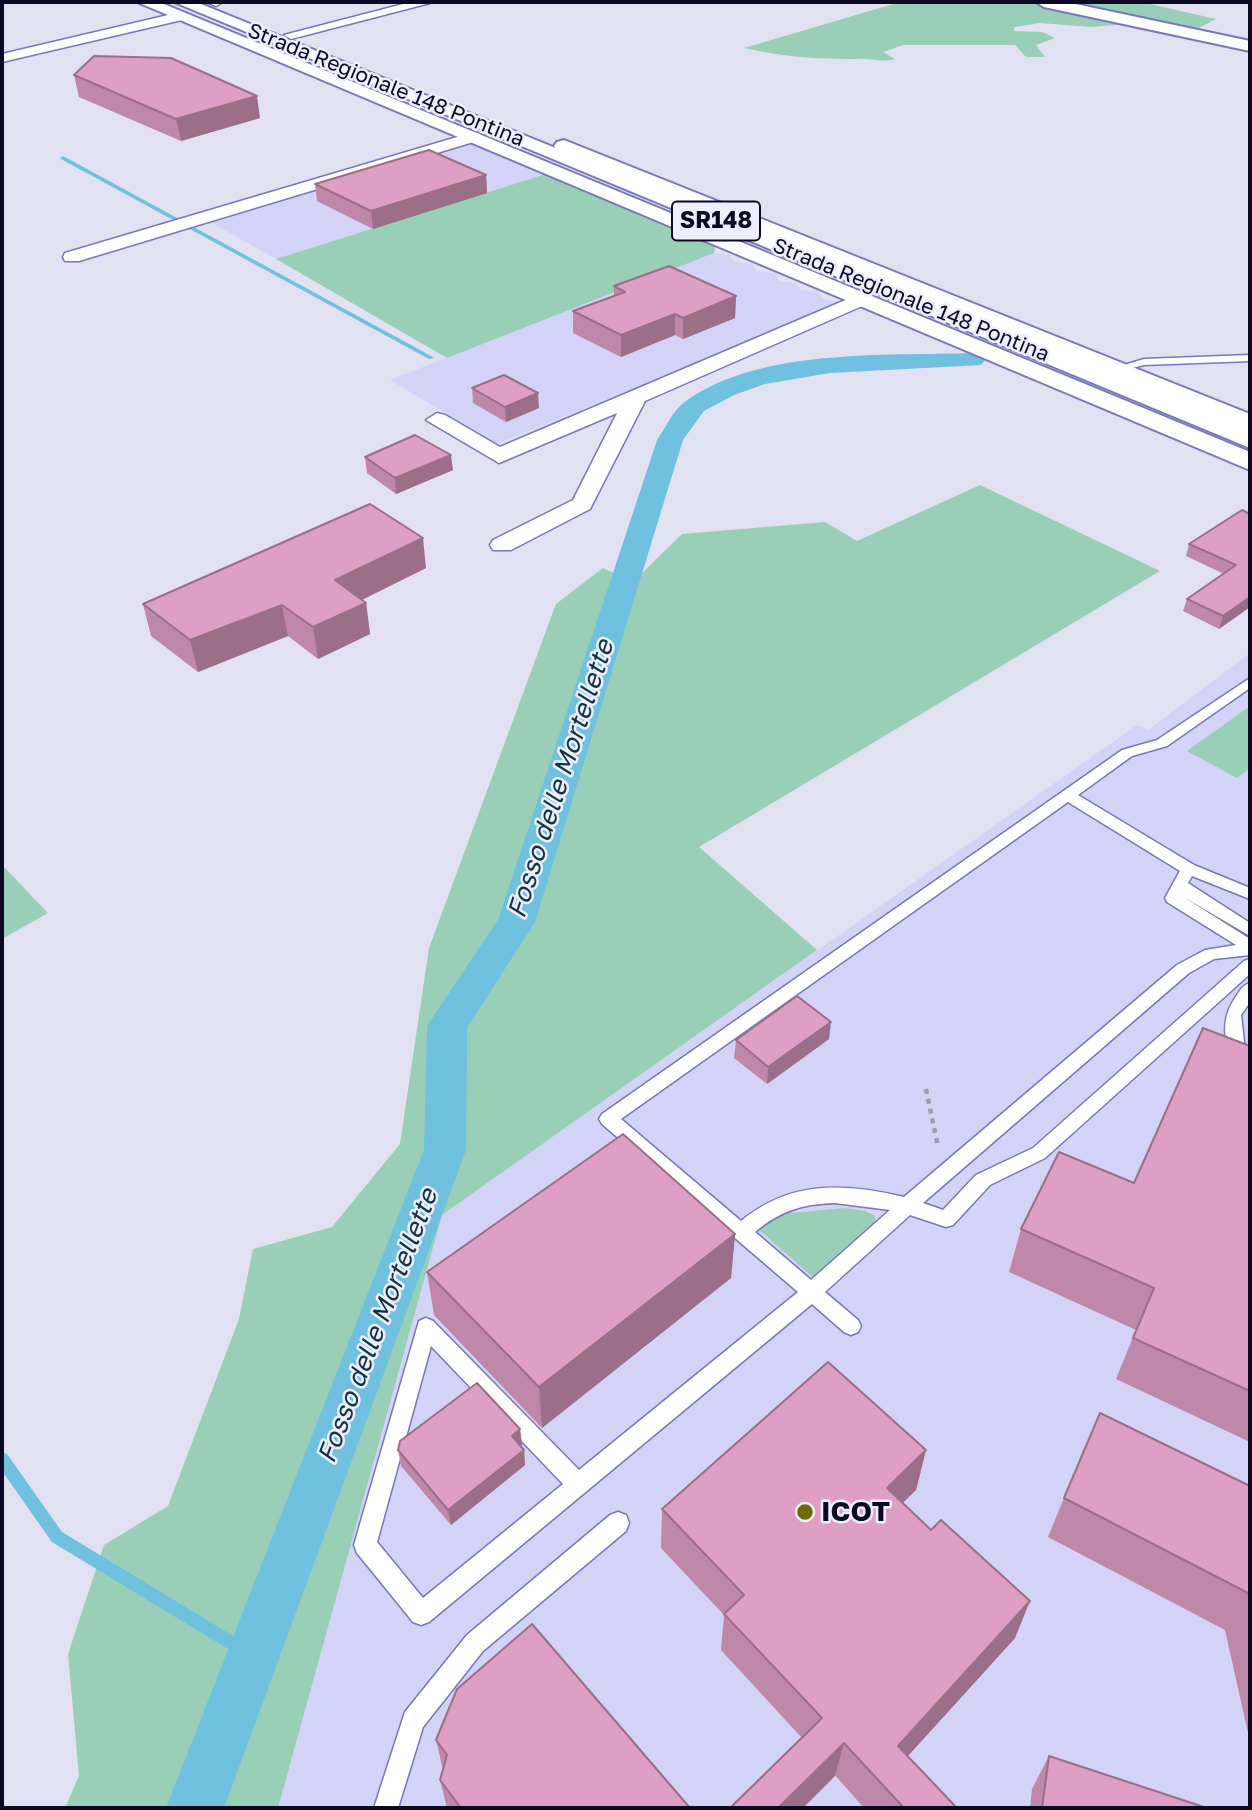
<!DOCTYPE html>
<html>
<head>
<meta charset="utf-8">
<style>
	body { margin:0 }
	#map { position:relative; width:1252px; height:1810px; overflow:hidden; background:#e1e1f1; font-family:"Golos Text",sans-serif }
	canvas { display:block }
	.frame { position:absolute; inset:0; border:4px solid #0c0924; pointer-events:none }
</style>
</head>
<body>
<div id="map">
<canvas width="1252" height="1810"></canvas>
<div class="frame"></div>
</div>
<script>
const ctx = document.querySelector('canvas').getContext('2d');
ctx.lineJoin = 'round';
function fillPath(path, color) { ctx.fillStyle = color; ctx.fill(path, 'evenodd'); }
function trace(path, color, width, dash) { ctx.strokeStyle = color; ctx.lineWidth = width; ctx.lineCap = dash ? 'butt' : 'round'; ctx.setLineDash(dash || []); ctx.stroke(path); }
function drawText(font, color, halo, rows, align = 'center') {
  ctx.font = font + ' "Golos Text",sans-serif'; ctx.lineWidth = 5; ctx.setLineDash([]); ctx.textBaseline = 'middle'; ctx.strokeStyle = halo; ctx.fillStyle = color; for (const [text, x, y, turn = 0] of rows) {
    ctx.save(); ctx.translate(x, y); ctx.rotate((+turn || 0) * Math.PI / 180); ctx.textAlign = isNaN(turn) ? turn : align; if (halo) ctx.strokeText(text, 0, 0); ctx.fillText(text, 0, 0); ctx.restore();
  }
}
fillPath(new Path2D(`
	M475 142 549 173 276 259 212 223Z
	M714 253 730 255 734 262 753 264 756 271 775 273 779 281 796 283 800 290 818 292 823 299 843 302 497 444 390 380Z
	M1250 653V1808H278L442 1215 1137 725 1148 730Z`), '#d2d3f6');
fillPath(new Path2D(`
	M900 2H1141L1216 19 1199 28 1163 21 1091 27 1040 23 1014 27V31L1042 32 1055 38 1036 45 1045 57H1026L1015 45H903L883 52 895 59C881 63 872 58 858 59 818 59 783 57 744 48Z
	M549 173 716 244 714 253 447 358 276 259Z
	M980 485 1160 571 699 847 817 950 442 1215 278 1808H65L79 1776 68 1654 104 1545 168 1506 239 1319 253 1249 332 1227 400 1144 429 948 556 604 603 568 633 582 682 534 825 522 857 541Z
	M1250 706V768L1237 778 1187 751Z
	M2 865 48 913 2 939Z
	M845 1208 865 1211 875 1216V1223L813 1277 759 1230 779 1214Z`), '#99cfb6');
fillPath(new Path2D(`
	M63 156 433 357 434 358 429 359 61 159 60 158Z
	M2 1452 7 1454 62 1532 258 1651 261 1656 258 1661 253 1664 248 1661 52 1542 2 1471Z`), '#6fc1df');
fillPath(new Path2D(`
	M973 353 981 355 985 360 981 365 830 373 765 384 734 395 704 411 683 440 535 922 467 1028 466 1150 224 1808H166L424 1150 427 1026 498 920 657 440C666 427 673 410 686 401 760 348 885 356 973 353Z`), '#6fc1df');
const lane = new Path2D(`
	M1250 355V361L1144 365 1116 372 1111 369 1144 359Z
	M1250 678V688L1167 746 1132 756 1078 795 1194 865 1250 888V899L1192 876 1188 883 1250 923V936L1182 896 1250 939V955L1214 959 1189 973 923 1203 943 1210 976 1175 1033 1148 1244 961 1250 959V974L1045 1158 990 1185 953 1225 946 1227 910 1215 825 1292 858 1320 861 1326 858 1332 851 1335 844 1332 812 1304 429 1622 421 1625 413 1622 357 1553 354 1545 419 1321 426 1318 433 1321 579 1470 798 1292 602 1124 599 1119 602 1114 1122 750 1157 740ZM1068 802 1180 871 1165 898 1167 902 1236 945 1205 950 1177 965 904 1197C844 1183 791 1180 741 1221L621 1119ZM835 1203 890 1210 811 1280 755 1232C780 1211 802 1204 835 1203ZM431 1346 563 1484 423 1598 377 1542Z
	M1250 983V1002L1241 1015 1245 1050 1250 1061V1084L1244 1082C1229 1054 1215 1028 1235 998 1239 992 1242 985 1250 983Z
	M618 1512 626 1515 629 1523 626 1531 483 1651 423 1727 398 1808H374L405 1712 467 1635 610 1515Z`);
const street = new Path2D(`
	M206 2H223L216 6Z
	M411 2H434L291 39 284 35Z
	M181 12 186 13V19L2 62V54Z
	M474 132 480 134V140L79 261H65L63 257 65 253Z
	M862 293 872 299 869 303 645 401 590 509 511 550H493L490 545 493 540 573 500 617 413 499 463 426 420 437 413 445 415 500 447Z`);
const secondary = new Path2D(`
	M137 2H159L1250 452V470Z
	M1036 2H1066L1250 41V51L1044 7Z
	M564 140 1250 414V431L557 150 554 146 557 142Z`);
const primary = new Path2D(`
	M174 2H196L1250 430V448Z`);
trace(lane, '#7876bd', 3);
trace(street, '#7876bd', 3);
trace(secondary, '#7876bd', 4);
trace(primary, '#7876bd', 4);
trace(new Path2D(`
	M926 1089 938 1147`), '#9e9db0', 4.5, [5, 5]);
fillPath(lane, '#fff');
fillPath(street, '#fff');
fillPath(secondary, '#fff');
fillPath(primary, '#fff');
fillPath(new Path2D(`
	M74 75 260 118 181 141 79 97Z
	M486 175 487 193 373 229 317 201 315 184Z
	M614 286 736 296 735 318 683 339 675 335 621 357 573 333V311L614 296Z
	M472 388 539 408 506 422 473 403Z
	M365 457 453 470 396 494 367 473Z
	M1250 514V607L1219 629 1183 611 1187 599 1224 574 1186 556 1189 544Z
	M426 568 362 600 366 603 370 634 318 659 288 636 198 672 151 636 143 604Z
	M829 1039 767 1084 734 1058 736 1040Z
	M1250 1046V1442L1116 1379 1136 1330 1009 1272 1021 1229 1134 1183Z
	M735 1234 731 1278 542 1428 434 1315 427 1272Z
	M520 1429 522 1445 520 1446 524 1450 525 1465 451 1525 401 1466 398 1450Z
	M926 1450 916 1490 902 1503 1015 1638 907 1757 957 1808H864L802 1738 721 1650 724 1615 661 1548 662 1509Z
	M1250 1486V1742L1225 1630 1048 1537 1064 1498Z
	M436 1740 690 1808H447L440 1780 443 1770Z
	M1049 1756 1207 1808H1030L1032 1789Z`), '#c088a8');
fillPath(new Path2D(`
	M257 96 260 118 181 141 176 119Z
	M486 175 487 193 373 229 371 211Z
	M736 296 735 318 683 339V318Z
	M675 314V335L621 357V335Z
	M538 393 539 408 506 422 505 407Z
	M451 455 453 470 396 494 395 478Z
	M423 538 426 568 339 611 335 580Z
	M1250 597V607L1219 629 1223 616Z
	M366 603 370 634 318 659 313 627Z
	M282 605 288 636 198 672 190 640Z
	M831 1022 829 1039 767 1084 768 1067Z
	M735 1234 731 1278 542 1428 539 1387Z
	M520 1429 522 1445 513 1451 512 1436Z
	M524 1450 525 1465 451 1525 448 1510Z
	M926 1450 916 1490 878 1527 887 1488Z
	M1030 1601 1015 1638 887 1779 898 1746Z
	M844 1743 835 1776 803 1808H778Z`), '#9c6f88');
const building = new Path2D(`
	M94 56 171 58 257 96 176 119 74 75Z
	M429 150 486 175 371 211 315 184Z
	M669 266 736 296 683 318 675 314 621 335 573 311 625 292 614 286Z
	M504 375 538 393 505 407 472 388Z
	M415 435 451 455 395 478 365 457Z
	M370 504 423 538 335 580 366 603 313 627 282 605 190 640 143 604Z
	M1242 510 1250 514V597L1223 616 1187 599 1236 565 1189 544Z
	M797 996 831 1022 768 1067 736 1040Z
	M1203 1028 1250 1046V1391L1133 1338 1154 1288 1021 1229 1059 1152 1134 1183Z
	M623 1134 735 1234 539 1387 427 1272Z
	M828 1362 926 1450 887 1488 931 1530 941 1520 1030 1601 898 1746 957 1808H904L844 1743 778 1808H730L822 1718 724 1614 744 1595 662 1509Z
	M477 1383 520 1429 512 1436 524 1450 448 1510 398 1450 400 1441Z
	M1100 1413 1250 1486V1601L1248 1593 1064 1498Z
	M532 1624 690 1808H461L440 1780 447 1755 436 1740 457 1689Z
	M1049 1756 1207 1808H1042Z`);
fillPath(building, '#df9ec3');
trace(building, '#9c6f88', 2);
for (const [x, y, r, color] of [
	[805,1512,9,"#706800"]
]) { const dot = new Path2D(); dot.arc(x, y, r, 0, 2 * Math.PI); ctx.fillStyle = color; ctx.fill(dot); trace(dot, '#eef', 2.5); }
drawText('21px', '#0c0924', '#eef', [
	["Strada Regionale 148 Pontina",386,85,22],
	["Strada Regionale 148 Pontina",911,300,22]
]);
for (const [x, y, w] of [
	[716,221,88]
]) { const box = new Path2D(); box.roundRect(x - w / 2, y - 19.5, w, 39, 5); ctx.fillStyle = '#eef'; ctx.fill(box); trace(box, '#0c0924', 2); }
drawText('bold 23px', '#0c0924', null, [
	["SR148",716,221]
]);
drawText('italic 26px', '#0e3542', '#eef', [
	["Fosso delle Mortellette",561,779,-72],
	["Fosso delle Mortellette",378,1326,-69]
]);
drawText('bold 28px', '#0c0924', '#eef', [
	["ICOT",821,1512]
], 'left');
</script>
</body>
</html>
